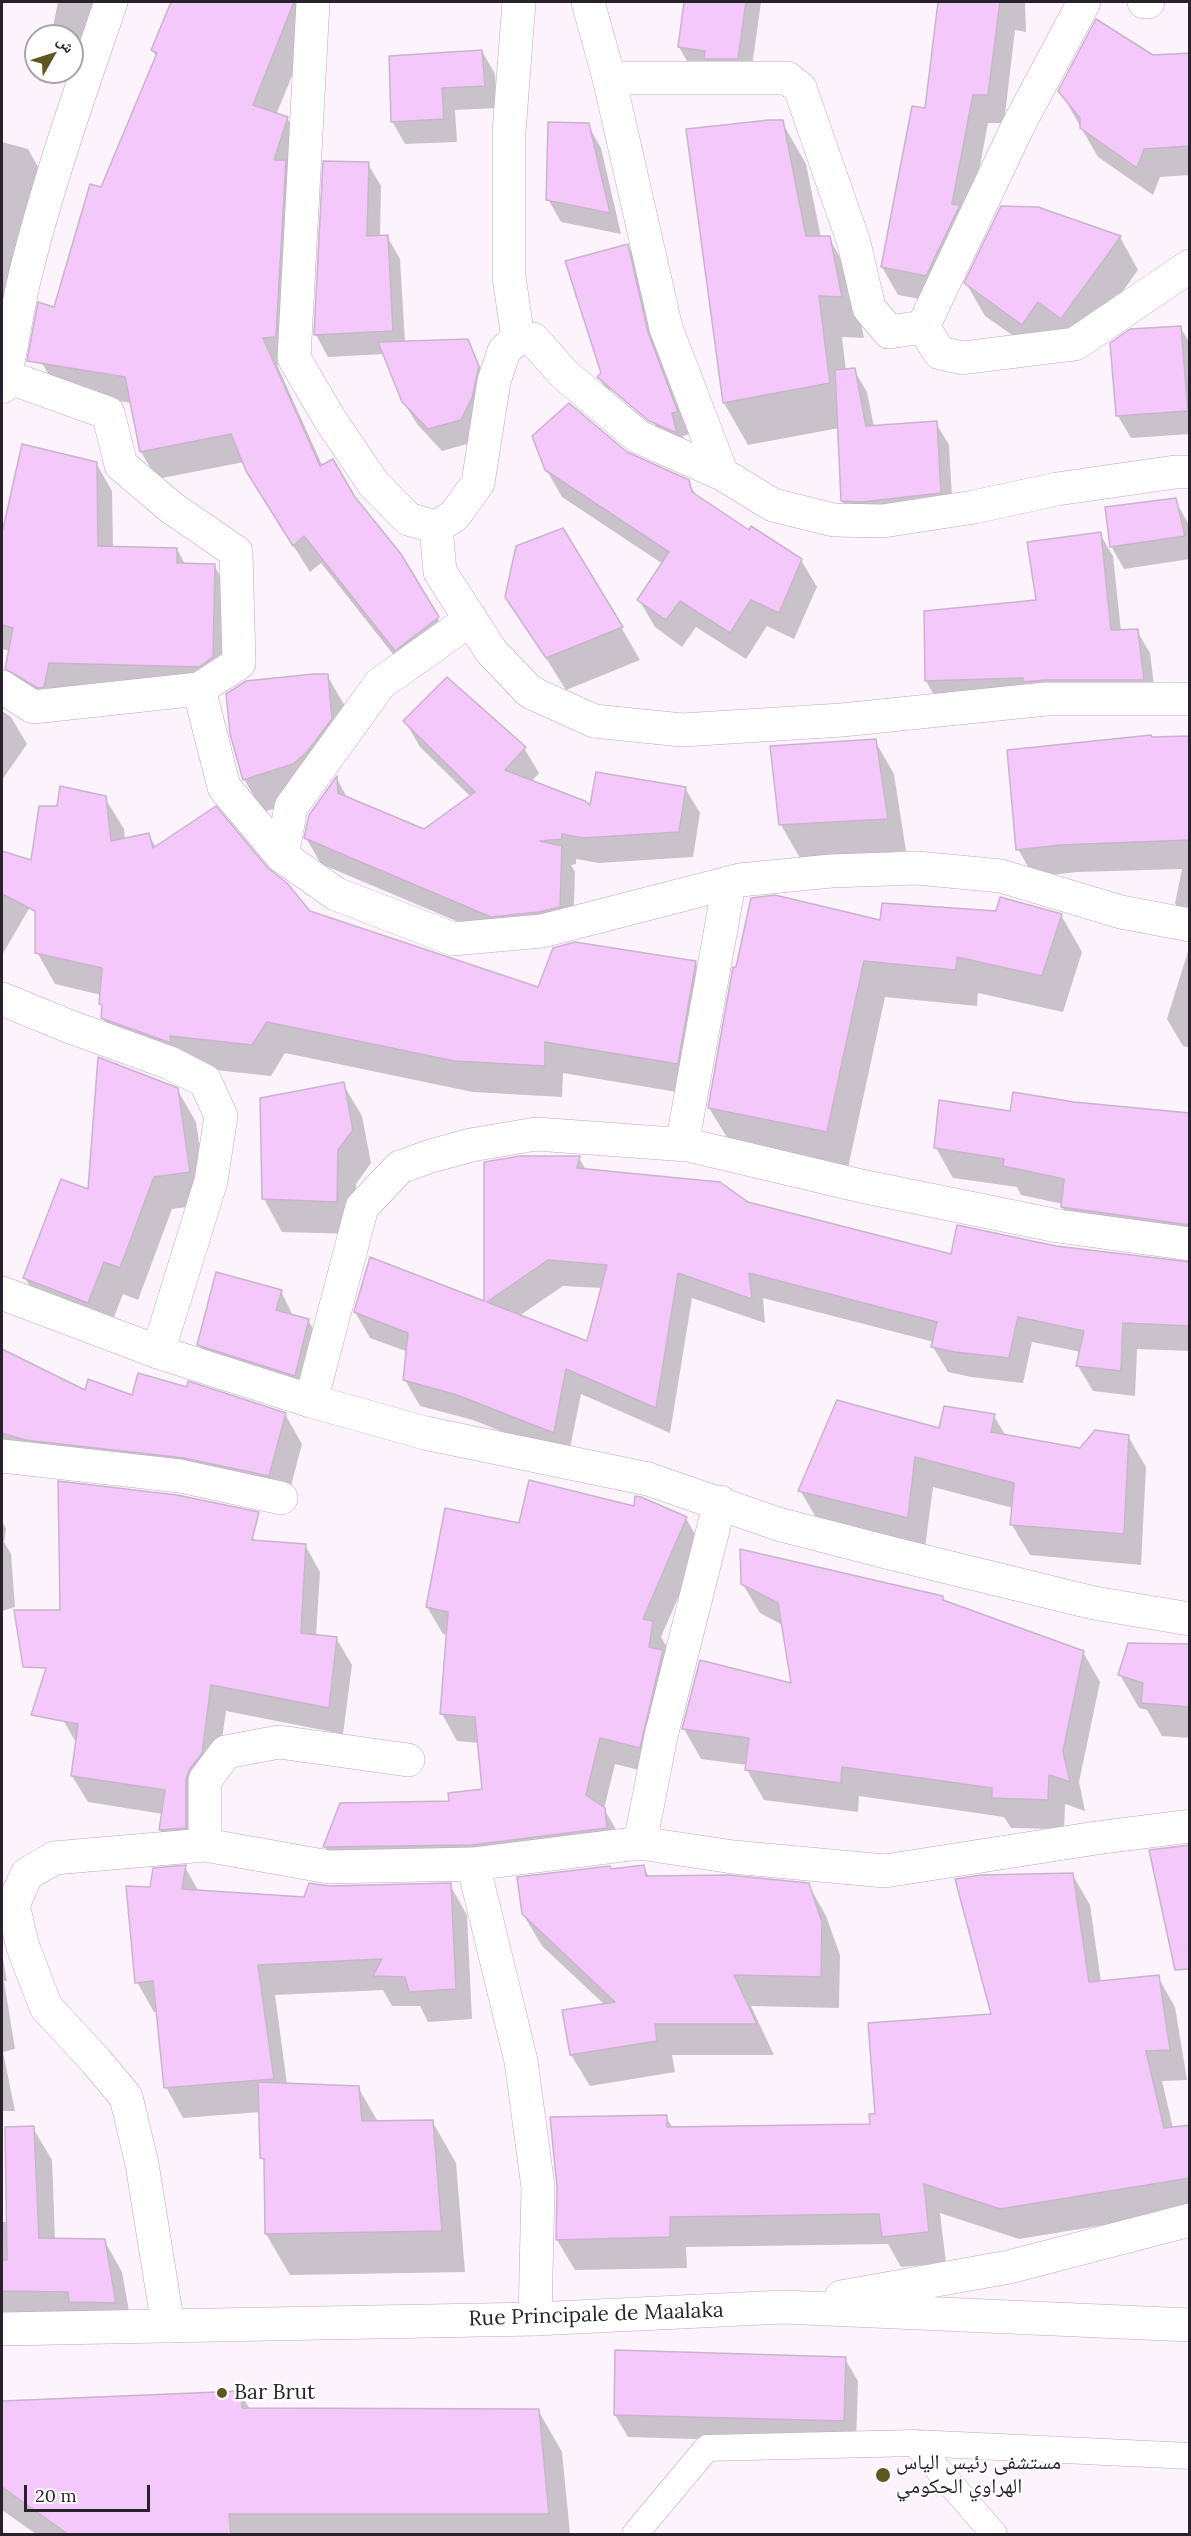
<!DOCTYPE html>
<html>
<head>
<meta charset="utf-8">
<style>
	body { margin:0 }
	#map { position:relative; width:1191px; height:2536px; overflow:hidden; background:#fcf3fd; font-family:Lora,"Noto Naskh Arabic",serif }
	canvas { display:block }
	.frame { position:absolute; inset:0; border:3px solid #29212b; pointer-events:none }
	.north { position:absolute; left:24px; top:24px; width:60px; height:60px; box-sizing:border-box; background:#fff; border:2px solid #a9a6aa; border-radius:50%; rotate:51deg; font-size:16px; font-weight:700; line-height:24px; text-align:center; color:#29212b }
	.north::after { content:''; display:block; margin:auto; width:21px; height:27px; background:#605622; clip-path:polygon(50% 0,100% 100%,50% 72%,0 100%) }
	.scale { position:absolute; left:24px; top:2485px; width:126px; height:27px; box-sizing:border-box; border:3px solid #29212b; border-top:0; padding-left:8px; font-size:18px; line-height:21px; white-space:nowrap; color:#29212b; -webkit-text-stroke:4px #fff; paint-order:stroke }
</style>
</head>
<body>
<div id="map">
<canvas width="1191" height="2536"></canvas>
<div class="frame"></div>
<div class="north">ش</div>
<div class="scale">20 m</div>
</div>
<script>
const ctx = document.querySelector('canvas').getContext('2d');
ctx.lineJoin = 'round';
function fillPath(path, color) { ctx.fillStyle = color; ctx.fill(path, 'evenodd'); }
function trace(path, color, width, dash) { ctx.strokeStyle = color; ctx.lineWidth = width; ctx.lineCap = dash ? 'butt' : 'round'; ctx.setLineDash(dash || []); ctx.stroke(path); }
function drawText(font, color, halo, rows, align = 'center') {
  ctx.font = font + ' Lora,"Noto Naskh Arabic",serif'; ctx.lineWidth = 5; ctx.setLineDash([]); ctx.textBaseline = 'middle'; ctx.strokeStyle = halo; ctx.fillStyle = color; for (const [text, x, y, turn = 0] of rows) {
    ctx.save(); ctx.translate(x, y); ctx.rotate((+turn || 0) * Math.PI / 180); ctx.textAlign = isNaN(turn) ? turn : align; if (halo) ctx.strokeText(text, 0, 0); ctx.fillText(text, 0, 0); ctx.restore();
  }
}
fillPath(new Path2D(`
	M58 2H109L72 66V36H51Z
	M172 2H322L276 115 287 118 303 146 291 364 277 365 323 467 354 499 399 555 454 645 411 677 321 563 310 572 263 498 244 462 157 479 141 452 131 403 58 390 42 363 101 189 157 58 152 50Z
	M685 2H761L750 81 692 70 679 47Z
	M949 2H1025L1026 32 1015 30 1004 123H988L969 224 942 303 898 295 882 267 926 110 950 49Z
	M482 51 495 74 497 108 455 110 457 142 405 144 392 121Z
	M1190 54V175L1160 177 1153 195 1098 157 1060 91 1152 57Z
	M782 122 806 164 821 238H829L853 280 864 338 842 337 846 371 854 370 867 392 874 427 936 423 949 445 953 515 855 524 842 501 839 428 748 445 724 403 688 130Z
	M588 125 601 148 621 234 561 222 548 199Z
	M2 142 28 149 41 172 2 359Z
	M368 164 381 186 380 237 387 236 400 259 405 343 467 340 491 390 474 442 442 451 417 424 403 401 385 354 328 357 316 335Z
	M1120 237 1138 270 1080 351 1042 356 985 316 966 283Z
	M627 245 640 268 690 434 683 436 688 454 611 400 599 377 603 373ZM608 385 656 425 654 427 611 391Z
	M1180 327 1190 343V434L1131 438 1118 416Z
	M23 446 96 463 112 491 113 547 177 549 185 564 214 565 230 593 229 686 23 697 6 668 10 651 2 649V539Z
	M626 453 688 481 697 497 749 532 801 560 817 587 794 639 767 626 746 659 696 627 682 647 655 627 639 600 663 564 562 497 546 469Z
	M1175 500 1188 523 1190 559 1124 569 1111 546Z
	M1100 534 1113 556 1121 631H1137L1150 653 1156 702 939 704 926 681V612L1038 602Z
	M507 596 621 627 640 660 566 690Z
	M327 675 346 708 312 797 263 812 244 779Z
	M2 711 11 717 27 744 2 780Z
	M405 721 524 748 539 773 531 782 591 808 685 788 700 813 693 857 599 863 576 859V864L571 865 575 872 573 932 506 942 321 864 306 838 337 779 348 799 424 831 471 797 420 747Z
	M1190 737V928L1175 903 1182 869 1077 872 1034 877 1018 849 1152 739Z
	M875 741 894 774 906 851 800 858 781 825 772 748Z
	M105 798 124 829 125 840 148 834 156 847 267 869 309 912 539 989 695 962 713 994 695 1095 563 1073 562 1097 473 1092 285 1053 271 1076 187 1067 121 1050 103 1018 101 995 55 984 37 952V895L2 955V853L26 860 37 879 59 807Z
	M1061 915 1082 952 1063 1012 978 993 977 1006 885 997 848 1168 731 1144 709 1108 881 922Z
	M1190 945V1048L1183 1046 1167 1019Z
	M343 1084 362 1116 371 1163 356 1184 355 1234 282 1232 264 1199Z
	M177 1089 196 1122 208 1204 172 1209 138 1300 123 1294 107 1335 44 1311 25 1278 89 1191Z
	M1074 1103 1190 1115V1253L1080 1237 1062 1207 1063 1204 1021 1195 1017 1187 953 1178 936 1148 1011 1113Z
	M579 1158 586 1170 748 1204 952 1256 1056 1248 1190 1264V1351L1137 1349 1135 1396 1093 1391 1078 1366 1081 1352 1032 1342 1023 1383 971 1377 948 1372 933 1347 934 1342 763 1298 765 1323 692 1298 670 1433 581 1394 568 1458 473 1420 420 1406 405 1380 408 1352 370 1338 355 1312 485 1303ZM563 1286 602 1288 588 1343 519 1316Z
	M281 1291 293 1316 308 1320 322 1343 307 1398 212 1367 199 1345Z
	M2 1350 86 1392 285 1414 302 1444 286 1505 2 1456Z
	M994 1416 1006 1436 1081 1449 1128 1436 1146 1467 1141 1565 1030 1555 1012 1525 1013 1508 933 1487 925 1548 818 1521 800 1490 941 1430Z
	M636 1508 686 1518 701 1545 661 1637 668 1649 655 1774 615 1764 604 1809 620 1836 340 1873 325 1847 484 1791 479 1743 457 1741 442 1714 448 1635 443 1634 427 1607 520 1524Z
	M2 1521 6 1529 4 1542 11 1554 15 1607 2 1611Z
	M252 1536 255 1542 305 1545 320 1572 316 1636 336 1638 352 1665 343 1734 226 1711 216 1780 175 1856 160 1830 163 1814 88 1802 72 1776 77 1744 63 1720Z
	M742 1583 942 1597 945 1602 1083 1652 1100 1682 1079 1782 1085 1811 1065 1804 1064 1829 1011 1828 1004 1817 859 1796 858 1812 764 1800 747 1770V1765L701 1759 684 1729 793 1685 784 1626 760 1613Z
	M1190 1645V1738L1162 1736 1147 1710 1139 1708 1120 1675Z
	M185 1867 199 1892 305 1899 329 1887 450 1885 467 1915 472 2019 428 2022 420 2006H392L383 1990 275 1995 287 2084 358 2087 378 2122 432 2121 456 2163 465 2272 290 2275 266 2234 265 2163 262 2157 260 2112 183 2118 166 2087 157 2012H154L137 1982 151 1889Z
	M644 1867 649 1877 808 1884 826 1916 840 1955 839 2008 751 2006 774 2055H672L675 2072 590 2086 571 2055 605 2005 542 1946 523 1914 611 1870Z
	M1072 1874 1090 1905 1101 1982 1158 1977 1175 2007 1187 2080 1162 2081 1173 2128 1190 2141V2211L1019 2239 940 2213 946 2263 901 2267 888 2244 686 2247 687 2268 575 2270 557 2240 666 2117 673 2128 872 2126 877 2115 993 2015Z
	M2 1954 7 1981H4L15 2049 3 2052 15 2111H2Z
	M33 2128 52 2160 55 2239 104 2240 122 2272 133 2334 2 2321V2222H8Z
	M845 2359 858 2381 856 2444 628 2437 615 2415Z
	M240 2393 250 2409 538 2410 562 2452 570 2534H36L2 2510V2402Z`), '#0003');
const building = new Path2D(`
	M171 2H294L253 105 288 117 274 160H286L276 337 263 338 320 466 333 459 355 497 401 554 439 617 395 651 304 536 293 546 246 471 231 434 140 452 125 377 27 361 38 302 54 307 90 184 101 187 157 53 151 50Z
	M684 2H746L738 59H704L705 51 678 47Z
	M938 2H1000L988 95H973L952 204 960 205 926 276 881 267 912 106 925 108Z
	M1096 19 1153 55 1190 53V146L1144 149 1137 168 1080 128V118L1058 91Z
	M482 50 485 86 442 88 444 119 391 122 389 56Z
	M769 120H783L806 236H830L842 297 819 296 830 383 723 403 686 129Z
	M548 122 589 123 610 213 546 200Z
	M323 161 369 162 367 236 388 235 393 331 314 335Z
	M1001 206 1038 207 1121 236 1061 319 1038 302 1022 325 964 283Z
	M628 244 648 332 678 412 672 413 677 433 649 421 597 377 601 373 565 261Z
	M1181 326 1188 411 1116 416 1110 343 1130 329Z
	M468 339 479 366 472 398 461 420 428 429 402 402 378 342Z
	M855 368 866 426 937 421 941 493 862 502 841 501 835 370Z
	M569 403 627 452 689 480 692 492 749 530 751 526 802 559 779 613 751 600 730 633 680 601 666 620 637 600 669 552 545 470 532 436Z
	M22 444 97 462 98 546 177 548V563L215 564 213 657 199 667 49 663 44 687 38 688 5 669 13 628 2 625V533Z
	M1176 498 1185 536 1110 547 1105 507Z
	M563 528 623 627 546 658 505 597 516 546Z
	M1101 532 1111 630 1138 629 1144 680H1046L1023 682V678L925 681 924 611 1036 600 1027 542Z
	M313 674H328L332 719 307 752 293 764 243 780 230 734 226 694 246 681Z
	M447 677 526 747 505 770 585 801 590 805 596 772 686 787 679 832 583 838 562 834V839L540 841 562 846 560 907 539 912 491 917 304 838 309 815 337 776 338 793 424 829 475 792 403 721Z
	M1151 735 1152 737 1190 736V840L1060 845 1016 850 1007 750Z
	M876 739 888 819 779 825 770 746Z
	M60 786 106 796 111 841 149 833 153 848 216 806 268 868 287 883 310 911 538 987 553 948 575 942 696 961 678 1064 545 1042V1066L454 1061 267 1022 252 1045 170 1036 171 1043 101 1018 102 1005 99 1004 102 968 35 953V911L2 894V851L31 860 39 806H57Z
	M775 895 880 920 882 903 996 911 1000 897 1062 914 1042 976 957 957 956 970 864 961 827 1132 708 1108 733 967H736L751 898Z
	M98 1057 178 1088 190 1172 154 1177 120 1268 104 1262 88 1303 23 1278 61 1179 88 1189Z
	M344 1082 353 1130 338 1150 337 1202 262 1199 260 1098Z
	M1013 1092 1074 1102 1190 1113V1225L1061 1207 1064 1179 1003 1166 1004 1159 934 1148 939 1100 1010 1111Z
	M520 1156H580L577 1168 720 1182 748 1202 951 1254 957 1225 1056 1246 1190 1262V1326L1123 1323 1121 1371 1076 1366 1084 1331 1018 1317 1009 1358 955 1352 931 1347 937 1322 749 1273 752 1299 678 1273 656 1408 566 1369 554 1433 457 1395 403 1380 408 1333 354 1312 370 1257 484 1301V1162ZM548 1260 607 1265 587 1341 487 1302Z
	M216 1272 282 1290 276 1310 309 1319 295 1376 197 1345Z
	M2 1349 85 1390 88 1379 132 1395 138 1373 187 1387 188 1381 286 1413 269 1476 184 1458 25 1440 2 1433Z
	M837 1400 939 1428 944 1406 995 1414 991 1432 1080 1448 1095 1430 1129 1435 1124 1534 1010 1525 1014 1483 915 1457 908 1518 798 1491Z
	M529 1480 634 1506 635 1496 641 1497 687 1517 643 1619 653 1621 649 1647 663 1650 640 1748 600 1738 586 1795 605 1808 607 1828 472 1845 323 1847 340 1803 449 1801 448 1793 482 1789 475 1717 440 1714 448 1612 426 1607 445 1508 519 1523Z
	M58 1481 177 1495 259 1512 252 1540 306 1544 301 1633 337 1637 329 1708 211 1685 202 1753 190 1769 186 1779V1828L159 1830 165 1790 71 1776 78 1724 31 1715 46 1668 23 1667 14 1610H60Z
	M740 1549 943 1596V1600L1084 1651 1063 1751 1070 1782 1049 1775 1048 1800 992 1798V1788L842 1767 841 1783 745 1770 749 1738 682 1729 700 1660 791 1683 778 1603 741 1584Z
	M1128 1643 1190 1644V1707L1141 1703 1143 1683 1118 1675Z
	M1190 1845V1969L1175 1970 1149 1850Z
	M186 1865 182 1889 304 1897 309 1883 329 1886 451 1883 456 1989 409 1992 405 1977 373 1976 382 1959 258 1965 274 2079 164 2088 153 1981 135 1983 126 1886 150 1887 153 1868Z
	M644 1865 646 1876 728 1875 809 1883 822 1922 821 1977 734 1975 757 2024H655L657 2041 570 2055 562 2010 615 2002 522 1914 517 1877 610 1866 611 1869Z
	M1073 1873 1089 1982 1159 1975 1170 2050 1146 2051 1164 2128 1190 2125V2178L1000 2209 924 2184 929 2232 882 2237 879 2214 670 2217V2237L556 2240 557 2187 550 2117 667 2115V2127L870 2124 869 2114H875L868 2023 991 2014 955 1879 981 1875Z
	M258 2082 359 2086 362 2121 433 2120 442 2231 265 2234 264 2159 260 2158Z
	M34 2126 39 2238 105 2239 116 2303 69 2302 68 2292 2 2291V2260H7L5 2127Z
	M615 2350 846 2357 844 2421 614 2415Z
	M241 2391 242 2408 539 2409 549 2514H229L231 2535H69L2 2487V2401Z`);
fillPath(building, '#f4c8fa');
trace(building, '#c9b4cc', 1.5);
const lane = new Path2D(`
	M915 2443 994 2534
	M635 2534 707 2448 915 2443 1190 2456`);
const street = new Path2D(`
	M313 2 294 358 329 418 373 483 408 519 436 527 454 516 478 483 494 381 504 351 518 338 533 339 564 374 639 437 722 474 773 505 834 520 883 521 974 507 1057 489 1175 472H1190
	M588 2 609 78 666 328 722 474
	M1084 2 1018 126 923 327 940 353 962 358 1075 344 1190 266
	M1144 2H1148
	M609 78H787L800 88 854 243 869 308 889 332 923 327
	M518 338 509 277V132L519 2
	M5 376 108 413 121 465 172 508 236 552 239 663 199 689
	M2 387C12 351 16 313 25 276 48 183 80 92 111 2
	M436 527 440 572 491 651 530 692 594 721 682 730 842 720 1046 699H1190
	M2 687 33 707 199 689 224 787 282 856 336 894 453 939 542 931 740 880 831 871 917 868 1001 876 1121 912 1190 925
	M282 856 291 807 380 684 471 619
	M2 999 68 1026 170 1063 205 1081 221 1116 211 1181 158 1352
	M682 1145 729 884
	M2 1293 158 1352 311 1401 425 1433 648 1479 778 1524 894 1554 1094 1603 1190 1619
	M311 1401 362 1207 400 1167 431 1156 471 1145 536 1134 688 1145 861 1186 1058 1226 1190 1244
	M2 1456 180 1476 281 1498
	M640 1843 733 1857 885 1871 1096 1838 1190 1826
	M205 1845V1780L226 1752 279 1742 408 1760
	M535 2319 538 2187 521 2061 473 1864 640 1843 661 1736 720 1502
	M168 2326 142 2164 126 2097 96 2061 46 2007 23 1947 13 1905 27 1874 54 1858 205 1845 329 1867 473 1864`);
const secondary = new Path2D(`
	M841 2297 1009 2267 1190 2220
	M2 2329 535 2319 783 2307 1190 2325`);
trace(lane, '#bda8c0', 27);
trace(street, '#bda8c0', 34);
trace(secondary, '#bda8c0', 34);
trace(lane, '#fff', 26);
trace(street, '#fff', 33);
trace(secondary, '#fff', 33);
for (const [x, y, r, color] of [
	[222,2393,6,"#605622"],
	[883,2475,8,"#605622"]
]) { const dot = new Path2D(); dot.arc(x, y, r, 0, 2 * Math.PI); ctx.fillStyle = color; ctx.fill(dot); trace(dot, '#fff', 2); }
drawText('21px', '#29212b', '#fff', [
	["Rue Principale de Maalaka",596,2315,-2]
]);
drawText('21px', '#29212b', '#fff', [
	["Bar Brut",234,2393],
	["مستشفى رئيس الياس",896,2463],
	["الهراوي الحكومي",896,2487]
], 'left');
</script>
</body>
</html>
